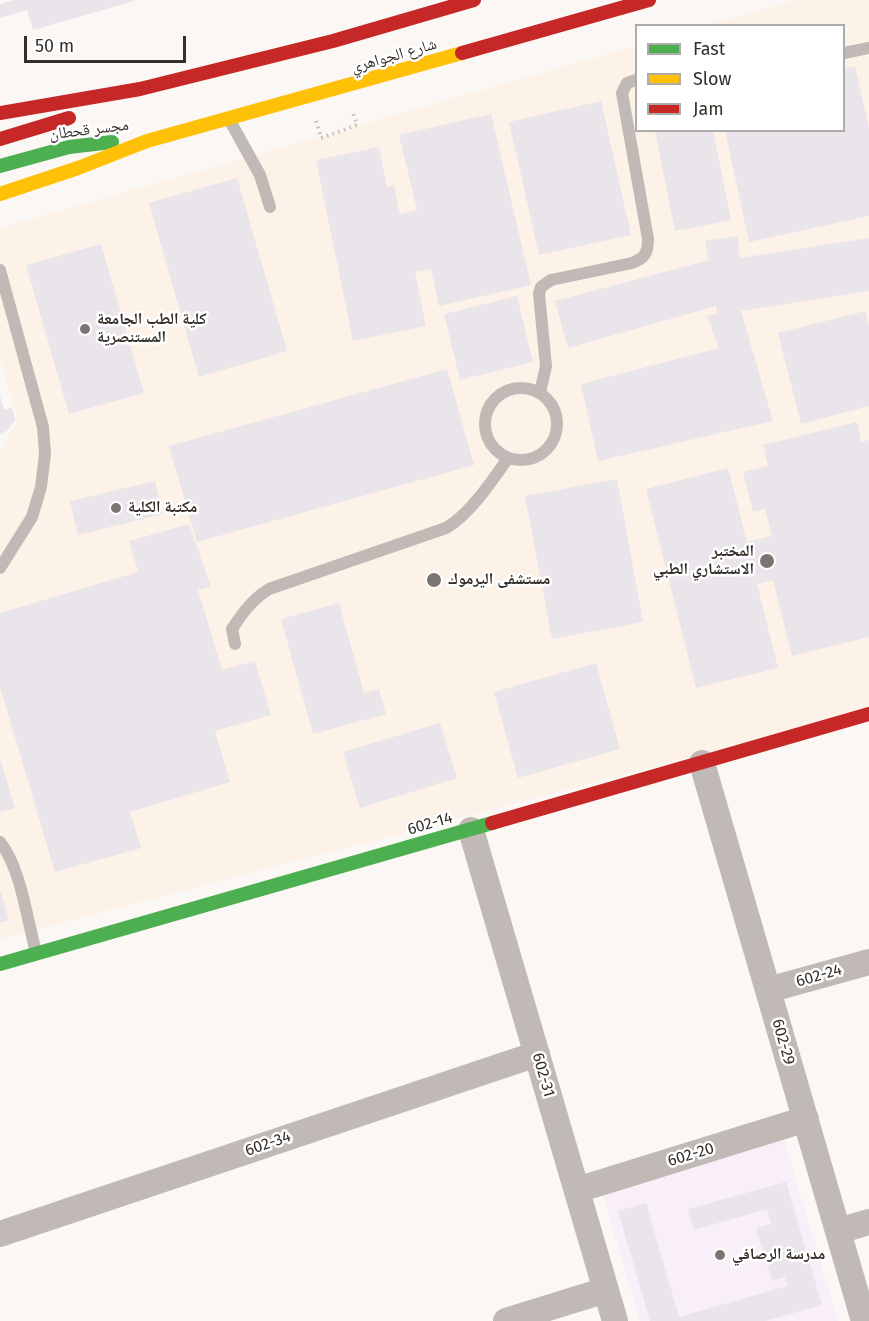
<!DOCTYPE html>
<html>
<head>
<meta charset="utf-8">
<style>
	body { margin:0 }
	#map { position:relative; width:869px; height:1321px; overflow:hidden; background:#faf7f4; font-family:"Fira Sans",sans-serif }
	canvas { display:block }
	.legend { position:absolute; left:635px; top:24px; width:210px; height:108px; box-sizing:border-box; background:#fff; border:2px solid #aeacaa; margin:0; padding:8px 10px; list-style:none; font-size:18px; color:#352f2a }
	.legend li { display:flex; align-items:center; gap:12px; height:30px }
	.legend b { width:30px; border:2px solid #aeacaa }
	.scale { position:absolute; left:24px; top:36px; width:162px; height:27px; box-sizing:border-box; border:3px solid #352f2a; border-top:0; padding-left:8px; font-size:18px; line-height:21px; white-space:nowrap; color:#352f2a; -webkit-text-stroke:4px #fff; paint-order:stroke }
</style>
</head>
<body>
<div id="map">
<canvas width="869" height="1321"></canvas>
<ul class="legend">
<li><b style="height:8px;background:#4caf50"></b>Fast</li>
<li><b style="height:8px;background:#ffc107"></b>Slow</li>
<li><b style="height:8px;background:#c62828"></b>Jam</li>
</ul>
<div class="scale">50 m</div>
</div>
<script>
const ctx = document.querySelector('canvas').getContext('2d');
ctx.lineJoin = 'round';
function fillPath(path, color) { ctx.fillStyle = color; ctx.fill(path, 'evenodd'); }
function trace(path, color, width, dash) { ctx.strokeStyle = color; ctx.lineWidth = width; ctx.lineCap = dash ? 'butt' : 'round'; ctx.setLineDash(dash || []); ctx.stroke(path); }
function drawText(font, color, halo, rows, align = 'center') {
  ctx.font = font + ' "Fira Sans","Noto Naskh Arabic",sans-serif'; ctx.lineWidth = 5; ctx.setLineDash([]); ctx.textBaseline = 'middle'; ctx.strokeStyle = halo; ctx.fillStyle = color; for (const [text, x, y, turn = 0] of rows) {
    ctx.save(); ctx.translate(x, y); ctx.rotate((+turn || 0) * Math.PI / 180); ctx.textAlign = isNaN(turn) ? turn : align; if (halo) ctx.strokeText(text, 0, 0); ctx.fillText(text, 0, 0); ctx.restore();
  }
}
fillPath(new Path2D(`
	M796 0H869V710L0 939V451L18 420 0 359V228L636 46V130H844V26L707 25Z`), '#fdf2e7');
fillPath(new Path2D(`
	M783 1136 838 1321H640L601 1189Z`), '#f8eff8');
fillPath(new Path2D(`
	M13 0H134V1L33 30 27 10 0 18V4Z
	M855 66 869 129V216L749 242 725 130H844V69Z
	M601 101 631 235 539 255 509 122Z
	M491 114 531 285 439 306 431 269 415 272 426 326 353 341 316 160 379 147 387 187 394 185 400 214 417 210 399 135Z
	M655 130H713L731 220 675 231Z
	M237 178 287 351 199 377 149 203Z
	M737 236 740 258 869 238V291L741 311 773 421 598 461 581 384 719 348 707 316 717 314 716 306 568 348 555 301 709 260 705 241Z
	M101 244 144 393 69 414 26 265Z
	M517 296 533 362 460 380 444 314Z
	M865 311 869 326V406L801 424 778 333Z
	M447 369 474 465 197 542 169 446Z
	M0 396 4 410 12 407 15 420 7 431 0 434Z
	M857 422 861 442 869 440V637L792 656 773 580 757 584 778 668 696 688 646 489 728 468 747 542 772 536 765 509 753 512 743 472 768 466 763 445Z
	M617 479 643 622 552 639 525 496Z
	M155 481 163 514 78 535 70 501Z
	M189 524 211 587 198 590 222 670 255 661 271 715 215 731 230 782 130 812 141 848 55 872 0 687V613L138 572 129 541Z
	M339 603 364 693 379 689 386 714 313 734 281 619Z
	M596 663 620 749 518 778 494 692Z
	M440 723 457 778 360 808 343 752Z
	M0 758 15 808 0 812Z
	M0 890 9 920 0 923Z
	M786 1182 822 1305 765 1321H650L618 1211 646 1203 679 1317 787 1286 785 1277 772 1281 756 1228 771 1224 767 1209 694 1230 688 1209Z`), '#eae4eb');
trace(new Path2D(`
	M316 121 321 138 357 125 352 110`), '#c2bcb8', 4, [1.5, 4.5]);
trace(new Path2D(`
	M844 53 869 48
	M230 121 260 175 270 207
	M0 270 43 427 45 454 41 487 32 517 0 568
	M485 424a36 36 0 1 1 72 0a36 36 0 1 1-72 0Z
	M540 393 546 366 539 294 541 287 551 280 632 263C645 258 648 253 648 239L622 93 627 83 636 80
	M235 644 232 629C243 612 253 599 269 589L446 528C470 514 492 481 508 458
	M0 842C21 868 27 920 36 952`), '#c0b9b5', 12);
trace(new Path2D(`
	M702 763 864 1321
	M471 830 615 1321
	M768 990 869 962
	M577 1190 806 1119
	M838 1231 869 1222
	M0 1234 537 1054
	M506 1321 606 1290`), '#c0b9b5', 26);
trace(new Path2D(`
	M0 166 69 147 112 142
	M0 964 492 823`), '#4caf50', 14);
trace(new Path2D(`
	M0 194 78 168 147 141 462 53`), '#ffc107', 14);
trace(new Path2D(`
	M462 53 649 0
	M0 113 140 89 333 41 474 0
	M0 139 69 118
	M492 823 869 714`), '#c62828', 14);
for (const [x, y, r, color] of [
	[85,329,6,"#7a7571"],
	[116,508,6,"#7a7571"],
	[767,561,8,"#7a7571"],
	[434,580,8,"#7a7571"],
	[720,1255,6,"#7a7571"]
]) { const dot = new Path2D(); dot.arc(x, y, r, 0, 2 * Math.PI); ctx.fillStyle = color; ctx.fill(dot); trace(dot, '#fff', 2); }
drawText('16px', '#352f2a', '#fff', [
	["شارع الجواهري",394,56,-16],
	["مجسر قحطان",89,130,-7],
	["602-14",430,824,-16],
	["602-24",819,976,-16],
	["602-29",783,1042,74],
	["602-31",543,1075,74],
	["602-34",268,1144,-19],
	["602-20",691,1155,-17]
]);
drawText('bold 16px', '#352f2a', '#fff', [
	["كلية الطب الجامعة",97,320],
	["المستنصرية",97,338],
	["مكتبة الكلية",128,508],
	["المختبر",754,552,"right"],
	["الاستشاري الطبي",754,570,"right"],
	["مستشفى اليرموك",448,580],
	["مدرسة الرصافي",732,1255]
], 'left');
</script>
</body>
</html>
